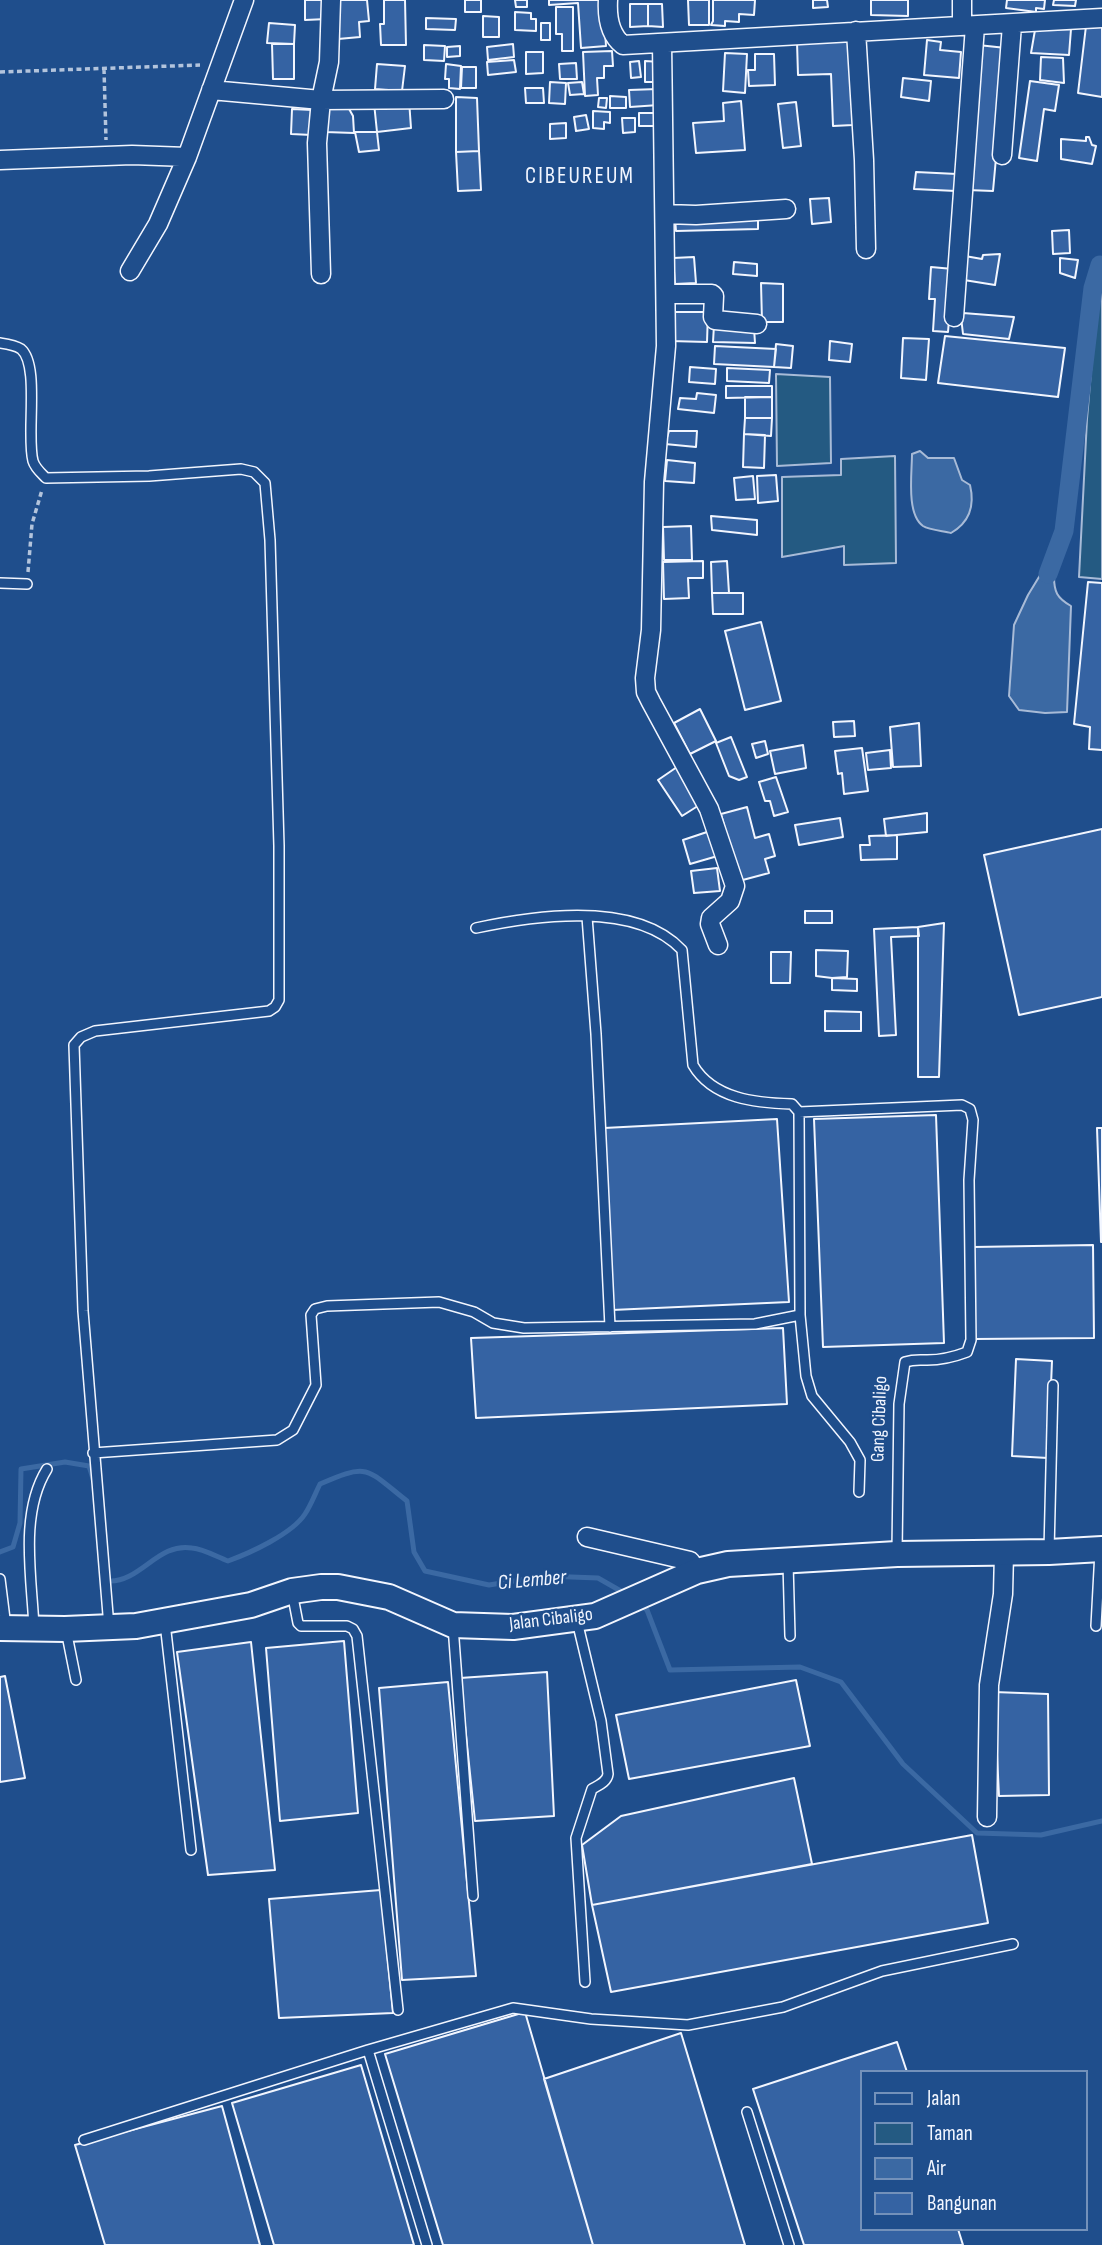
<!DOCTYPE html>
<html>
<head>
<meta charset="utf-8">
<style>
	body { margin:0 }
	#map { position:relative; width:1102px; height:2245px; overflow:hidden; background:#1f4e8c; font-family:"Sofia Sans Condensed",sans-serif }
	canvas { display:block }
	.legend { position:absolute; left:860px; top:2070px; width:228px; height:161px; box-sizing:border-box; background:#1f4e8c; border:2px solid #7391ba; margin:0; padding:9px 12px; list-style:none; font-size:21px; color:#f2f6ff }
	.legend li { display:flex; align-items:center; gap:14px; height:35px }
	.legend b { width:35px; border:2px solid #7391ba }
</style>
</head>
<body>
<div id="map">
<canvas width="1102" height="2245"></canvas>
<ul class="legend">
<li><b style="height:9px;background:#1f4e8c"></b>Jalan</li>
<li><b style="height:19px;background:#245a82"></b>Taman</li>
<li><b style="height:19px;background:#3b69a3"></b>Air</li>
<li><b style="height:19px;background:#3563a3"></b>Bangunan</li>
</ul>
</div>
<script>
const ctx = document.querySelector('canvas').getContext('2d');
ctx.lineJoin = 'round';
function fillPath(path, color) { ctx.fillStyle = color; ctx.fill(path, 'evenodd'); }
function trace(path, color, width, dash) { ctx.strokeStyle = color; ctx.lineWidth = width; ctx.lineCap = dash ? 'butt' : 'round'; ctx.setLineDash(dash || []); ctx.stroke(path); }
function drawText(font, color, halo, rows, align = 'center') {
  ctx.font = font + ' "Sofia Sans Condensed",sans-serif'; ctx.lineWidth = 5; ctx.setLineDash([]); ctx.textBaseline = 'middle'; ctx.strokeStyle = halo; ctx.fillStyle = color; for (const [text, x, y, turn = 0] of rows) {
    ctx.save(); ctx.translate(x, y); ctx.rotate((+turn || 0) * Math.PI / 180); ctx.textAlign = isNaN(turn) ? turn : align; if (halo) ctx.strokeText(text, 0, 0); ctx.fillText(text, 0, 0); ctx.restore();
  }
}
const green = new Path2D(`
	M1100 265 1102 266V579L1079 577 1087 419Z
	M776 374 830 377 831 463 777 466Z
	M895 456 896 563 844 565V546L782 557V477L841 475V459Z`);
fillPath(green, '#245a82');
trace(green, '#a8bbd7', 2);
const water = new Path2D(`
	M920 451 928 458H954L962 480 970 485C975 506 970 522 951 533 943 531 929 530 923 526 906 514 912 473 912 454Z
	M1042 572 1054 576C1054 592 1057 598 1071 606L1067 712 1045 713 1019 710 1009 696 1014 625 1028 595Z`);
fillPath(water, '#3b69a3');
trace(water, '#a8bbd7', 2);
trace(new Path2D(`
	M0 1552 13 1547 20 1523 21 1469 65 1462 89 1466 94 1482
	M108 1575 109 1581C141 1582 158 1542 192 1548 204 1549 217 1557 228 1561 250 1553 292 1534 305 1514 311 1505 315 1494 320 1484 370 1462 366 1469 407 1501L414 1552 425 1571 489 1585 545 1576 598 1578 626 1594
	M639 1604 647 1610 670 1670 800 1667 841 1682 903 1764 977 1833 1041 1835 1102 1821`), '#3b69a3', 5);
trace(new Path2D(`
	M1048 574 1064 531 1093 288 1100 265`), '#3b69a3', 19);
const building = new Path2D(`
	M305 0H327V19L305 20Z
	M335 0H367L369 21 359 22 360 37 338 39Z
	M384 0H405L406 45H381L380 24H384Z
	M465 0H481V12H465Z
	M515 0H527V7H516Z
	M549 0H603L606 46 581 48 578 3 549 5Z
	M688 0H709V25H689Z
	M713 0H755L754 15 739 14V22L725 21V26L711 25 713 21Z
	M813 0H827L828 7 813 8Z
	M871 0H908V16L871 15Z
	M1007 0H1045L1044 9 1036 8V12L1006 8Z
	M1054 0H1076L1075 6 1053 5Z
	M630 4H648V26L630 27Z
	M648 4H662L663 27 648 26Z
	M556 7H573V51H562V34H556Z
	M515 12 531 13V19H536V31L515 30Z
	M483 16 499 17V37H483Z
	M426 18 456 19 455 30 426 29Z
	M269 23 295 25 294 44 267 43Z
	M541 23H550V40H541Z
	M1086 26H1102V97L1078 93Z
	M1071 29 1069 55 1031 53 1035 30Z
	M850 40 853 125 833 126 831 74 798 75 797 42Z
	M927 40 941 42 940 50 961 52 959 78 924 75Z
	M272 44H294V79H273Z
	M513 44 514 57 488 60 487 47Z
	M424 45 445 46 444 61 424 60Z
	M978 45 1006 48 993 191 967 190Z
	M460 46V56L447 57V47Z
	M612 51 613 66H604V78H597L598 95 585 96 583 52Z
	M526 52H543V73L526 74Z
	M725 53 747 54 745 93 723 91Z
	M755 54H774L775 85 749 86 748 70H755Z
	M1041 57 1063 58 1064 83 1040 80Z
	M514 60 516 72 488 75 487 62Z
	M639 61 641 77 631 78 630 62Z
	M645 61 661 62V82H645Z
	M576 63 577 79H560L559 64Z
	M377 64 405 66 402 91 375 89Z
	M446 64 461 66 460 89 449 88V79H445Z
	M462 67H476V88H461Z
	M903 78 931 81 929 101 901 97Z
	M1030 81 1059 85 1055 111 1044 109 1037 161 1019 158Z
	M550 82 566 83 565 104 549 103Z
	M582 82 584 94 570 95 568 83Z
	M525 88H543L544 103H526Z
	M658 89 659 105 630 107 629 90Z
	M610 96 626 97V108H610Z
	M456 97 477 98 479 151 456 152Z
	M599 98H607L606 108 598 107Z
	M409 100 411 128 377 132 374 103Z
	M741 101 745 150 696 153 693 123 724 121 723 103Z
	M796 102 801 146 783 148 778 104Z
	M326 106 348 107 353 116 354 133 325 132Z
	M292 109 313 110 312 135 291 134Z
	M593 111 610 112V123L604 122V129L593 128Z
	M639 113H657V126H639Z
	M586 115 589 129 576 131 574 117Z
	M622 118H635V132L623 133Z
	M566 123V138L550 139V124Z
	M355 132H377L379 150 359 152Z
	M1086 137H1089L1092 145 1096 146 1092 164 1061 159V139L1086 141Z
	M479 151 481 190 458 191 456 152Z
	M916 172 957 174 956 191 914 189Z
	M829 198 831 222 812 224 810 199Z
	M758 216V229L676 231 675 218Z
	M1069 230 1070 253 1053 254 1052 231Z
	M1000 254 995 285 964 280 965 256 982 259 983 255Z
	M694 257 696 283 675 284 673 258Z
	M1060 258 1078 260 1075 278 1060 273Z
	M734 262 757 264V276L733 274Z
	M931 267 953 269 948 332 933 331 935 299H929Z
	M761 283 783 284V322H762Z
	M670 312H708L707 342 670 341Z
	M963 313 1014 317 1009 339 963 334 961 317Z
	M714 325 754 328 755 343 713 342Z
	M945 336 1065 348 1058 397 938 383Z
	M903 338 929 339 926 380 901 378Z
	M830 341 852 344 850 362 829 360Z
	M776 344 793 346 791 368 774 367Z
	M715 346 776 349 774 367 714 364Z
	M690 367 716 369 715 384 689 382Z
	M727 368 770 370 769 383 727 381Z
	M726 386H772V397L726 398Z
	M697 393 716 395 714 413 678 409 680 398 696 399Z
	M745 397H772V418H745Z
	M745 418H772L771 436 744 434Z
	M669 431H697L696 447 665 444Z
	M744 434 765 435 764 468 743 467Z
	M667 460 695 463 694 483 665 481Z
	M776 475 778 501 758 503 757 476Z
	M753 476 755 499 736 500 734 478Z
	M711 516 757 520V535L712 530Z
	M691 526 692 560H664L663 527Z
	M703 561V578H688L689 598 664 599 663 562Z
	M727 561 729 593H712L711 562Z
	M1088 582 1102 583V750L1089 749 1090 727 1074 724Z
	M712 593H743V614H713Z
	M761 622 781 701 745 710 725 631Z
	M700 709 716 741 690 754 674 723Z
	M854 721 855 736 834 737 833 722Z
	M919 723 921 766 893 767 890 727Z
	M731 737 747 777 739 780 729 776 716 743Z
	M765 741 768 754 756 758 752 744Z
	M803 745 806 768 775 774 770 751Z
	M862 748 868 791 844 794 842 773 838 774 835 751Z
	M890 750 891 768 868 770 866 753Z
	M677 767 701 804 682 816 658 780Z
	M776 777 788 812 774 816 770 801H765L759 782Z
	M747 807 755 838 769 834 775 856 765 859 769 873 739 881 721 814Z
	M927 813V832L886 836 884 819Z
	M840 818 843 837 799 845 795 825Z
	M1102 829V997L1019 1015 984 855Z
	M713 830 721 855 690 864 683 840Z
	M897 835V859L861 860 860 845H870L869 836Z
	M717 868 720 891 694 893 691 871Z
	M805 911H832V923H805Z
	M944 923 939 1077H918V927Z
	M918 927 919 936 891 937 896 1035 879 1036 874 929Z
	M816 950 848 951 847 977 832 978 816 976Z
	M771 952H791L790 983H771Z
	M832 978 857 979V991L832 990Z
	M825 1011 861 1012V1031H825Z
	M936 1115 944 1343 823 1347 814 1119Z
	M777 1119 789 1302 612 1310 604 1128Z
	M1097 1128H1102V1242H1101Z
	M1093 1245 1094 1338 974 1339 973 1247Z
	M783 1328 787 1404 476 1418 471 1338Z
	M1016 1359 1052 1361 1048 1458 1012 1456Z
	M344 1641 358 1813 280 1821 266 1648Z
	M251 1642 275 1870 208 1875 177 1652Z
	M547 1672 554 1816 475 1821 460 1678Z
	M5 1676 25 1778 0 1782V1677Z
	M796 1680 810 1746 629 1779 616 1715Z
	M448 1682 476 1976 402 1980 379 1688Z
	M994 1692 1048 1694 1049 1795 999 1796Z
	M794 1778 812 1864 592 1905 582 1845 621 1816Z
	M972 1835 988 1923 611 1992 592 1905Z
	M381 1890 393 2013 279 2018 269 1899Z
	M525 2012 593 2245H443L385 2054Z
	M681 2033 745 2245H593L544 2079Z
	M897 2042 907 2072H862V2229H958L963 2245H804L753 2089Z
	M361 2065 414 2245H274L232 2103Z
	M222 2106 260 2245H105L75 2145Z`);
fillPath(building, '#3563a3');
trace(building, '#f2f6ff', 2);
const service = new Path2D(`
	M0 343C7 344 15 345 21 349 40 365 26 435 33 461 35 468 41 473 46 478L149 476 241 469 254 472 265 483 270 540 279 846V1000L275 1007 269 1011 95 1031 81 1037 74 1045 83 1311 109 1627
	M0 583 27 584
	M587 917 596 1034 610 1327
	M476 928C536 915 636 901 682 950L693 1065C713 1099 756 1103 792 1104L799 1112 800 1315 806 1376 812 1396 850 1442 860 1460 859 1492
	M799 1112 962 1105 970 1109 973 1120 969 1180 971 1340 967 1352C954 1357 941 1360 927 1360 919 1360 914 1359 905 1362L899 1404 897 1551
	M93 1453 277 1440 293 1430 316 1385 311 1315 315 1309 327 1306 439 1302 474 1312 493 1323 524 1328 755 1324 800 1315
	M1049 1551 1053 1385
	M788 1563 790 1636
	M0 1579 6 1627
	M292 1592 298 1623 301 1626H347L353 1629 357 1636 398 2010
	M577 1621 601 1721 608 1774C607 1782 599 1785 592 1789L576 1838 585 1982
	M165 1623 191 1850
	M453 1626 473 1896
	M1096 1626 1100 1551
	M34 1628C32 1578 19 1514 47 1469
	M66 1630 76 1680
	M368 2050 427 2245
	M747 2112 789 2245
	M84 2140 368 2050 513 2008 591 2019 688 2025 783 2007 882 1971 1013 1944`);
const minor = new Path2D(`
	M608 0C607 17 609 34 623 45L1102 18
	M962 0V26
	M856 31 864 160 866 249
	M662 43 666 346 654 482 651 630 645 678 646 692 651 702 709 809 735 886 730 901 711 918 710 924 718 945
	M211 90 321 100 444 99
	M1002 155 1012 25
	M0 160 132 155 187 157
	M665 214 696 215 786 209
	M130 271 158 224 187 157 244 0
	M321 274 317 143 321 100 329 62 331 0
	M667 294H712L714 296 713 317 715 320 757 324
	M954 317 975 26
	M587 1537 690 1561 697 1571
	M987 1817 989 1685 1003 1594 1004 1553`);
const secondary = new Path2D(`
	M0 1628 65 1629 136 1626 251 1605 292 1591 321 1587H338L389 1597 453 1625 513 1627 595 1616 697 1571 728 1564 897 1554 1049 1552 1102 1549`);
trace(service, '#f2f6ff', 12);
trace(minor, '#f2f6ff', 21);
trace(secondary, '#f2f6ff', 28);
trace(new Path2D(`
	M104 69 106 140
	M0 72 200 65
	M28 572 32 524 42 490`), '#b3c4dc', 3.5, [5, 3.5]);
trace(service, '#1f4e8c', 9);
trace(minor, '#1f4e8c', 18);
trace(secondary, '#1f4e8c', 24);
drawText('19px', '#f2f6ff', '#1f4e8c', [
	["Gang Cibaligo",880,1419,-88],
	["Jalan Cibaligo",551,1620,-7]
]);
drawText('italic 21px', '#f2f6ff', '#1f4e8c', [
	["Ci Lember",532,1581,-5]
]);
ctx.letterSpacing = '2px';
drawText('23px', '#f2f6ff', '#1f4e8c', [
	["CIBEUREUM",580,177]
]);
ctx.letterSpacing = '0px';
</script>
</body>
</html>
